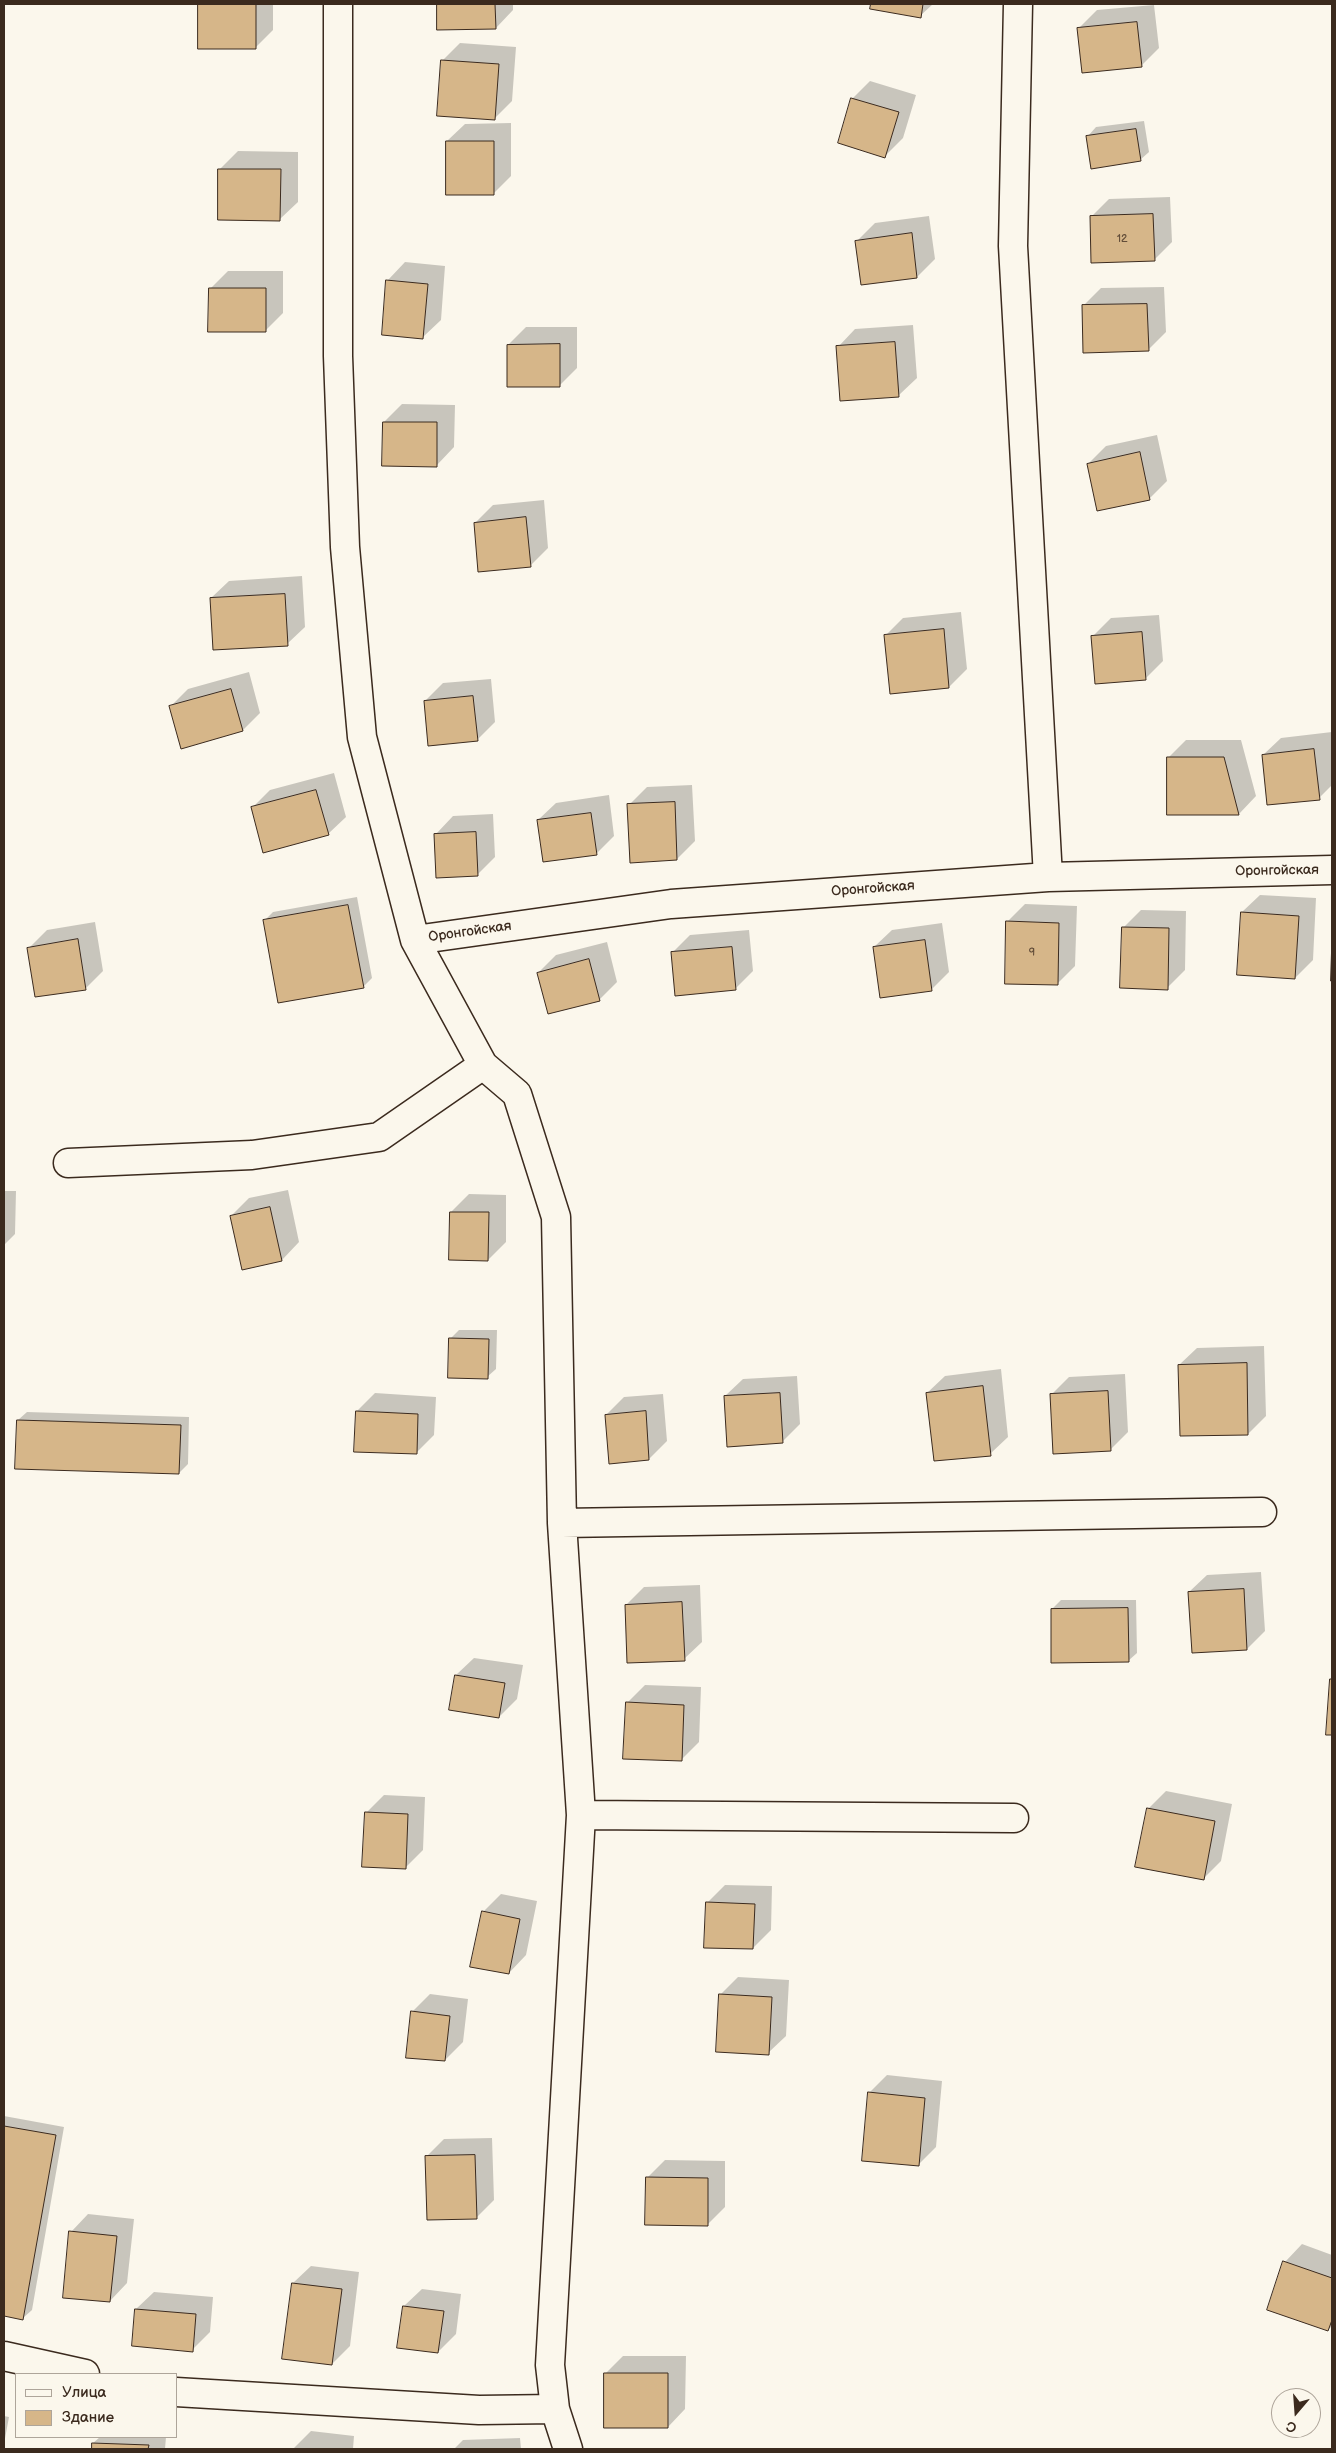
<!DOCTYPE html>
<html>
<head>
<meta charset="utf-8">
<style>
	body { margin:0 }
	#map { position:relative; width:1336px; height:2453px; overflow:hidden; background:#fbf7ec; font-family:"Balsamiq Sans",sans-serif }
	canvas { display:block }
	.frame { position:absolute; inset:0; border:5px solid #3b2a1e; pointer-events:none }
	.legend { position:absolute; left:15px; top:2373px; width:162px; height:65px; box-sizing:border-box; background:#fbf7ec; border:1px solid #aea59a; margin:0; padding:6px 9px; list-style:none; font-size:15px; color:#3b2a1e }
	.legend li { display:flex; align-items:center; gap:10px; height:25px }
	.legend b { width:25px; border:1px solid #aea59a }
	.north { position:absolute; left:1271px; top:2388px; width:50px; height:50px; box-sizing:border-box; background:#fbf7ec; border:1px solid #aea59a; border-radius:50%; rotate:198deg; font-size:14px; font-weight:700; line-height:20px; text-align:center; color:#3b2a1e }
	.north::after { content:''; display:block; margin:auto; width:18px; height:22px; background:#3b2a1e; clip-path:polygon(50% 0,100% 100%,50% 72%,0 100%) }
</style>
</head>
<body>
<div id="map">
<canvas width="1336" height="2453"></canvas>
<div class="frame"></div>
<ul class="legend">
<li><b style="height:6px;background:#fbf7ec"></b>Улица</li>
<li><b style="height:14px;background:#d6b689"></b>Здание</li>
</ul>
<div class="north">С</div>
</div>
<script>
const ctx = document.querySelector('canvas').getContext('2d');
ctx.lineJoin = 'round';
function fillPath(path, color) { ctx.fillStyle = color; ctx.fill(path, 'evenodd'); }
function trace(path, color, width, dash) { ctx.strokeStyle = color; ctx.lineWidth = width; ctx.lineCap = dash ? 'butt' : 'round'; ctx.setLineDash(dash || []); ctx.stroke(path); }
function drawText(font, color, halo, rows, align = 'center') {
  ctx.font = font + ' "Balsamiq Sans",sans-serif'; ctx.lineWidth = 4; ctx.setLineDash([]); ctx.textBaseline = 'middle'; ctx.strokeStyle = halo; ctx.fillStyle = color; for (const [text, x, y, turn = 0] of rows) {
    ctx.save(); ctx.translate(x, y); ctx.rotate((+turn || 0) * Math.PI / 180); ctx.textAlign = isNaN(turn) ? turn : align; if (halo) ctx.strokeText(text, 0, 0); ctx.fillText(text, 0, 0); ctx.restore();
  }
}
fillPath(new Path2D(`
	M199 4H273V30L255 48 199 47Z
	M438 4H513V10L496 28 439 29Z
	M872 4H933L920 16 871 8Z
	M1154 5 1159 48 1141 66 1079 28 1097 10Z
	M460 43 516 47 512 101 494 119 442 61Z
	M870 81 916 95 903 138 885 156 852 99Z
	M1144 121 1149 152 1140 160 1088 136 1096 127Z
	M511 123V176L493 194 447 141 465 124Z
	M238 151 298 152V202L280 219 220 169Z
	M1170 197 1172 242 1154 260 1091 217 1109 199Z
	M929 216 935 259 917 277 857 241 875 223Z
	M405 262 445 266 441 320 423 337 388 280Z
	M228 271H283V313L265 331 210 289Z
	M1164 287 1166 332 1148 350 1083 306 1101 288Z
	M913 325 917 378 899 395 838 347 855 329Z
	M526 327H577V368L560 385 508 345Z
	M402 404 455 405 454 447 437 465 384 422Z
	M1157 435 1167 481 1149 499 1088 464 1106 446Z
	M544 500 548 548 531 565 475 523 493 505Z
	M302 576 305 627 287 644 211 598 229 581Z
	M961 612 967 669 949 687 886 635 903 618Z
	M1159 615 1163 661 1145 679 1093 636 1111 618Z
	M249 672 260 713 243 730 171 706 188 689Z
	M491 679 495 722 477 740 425 701 443 683Z
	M1332 732V785L1319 798 1263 755 1281 738Z
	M1186 740H1241L1256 796 1239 814 1169 757Z
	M334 773 346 817 328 834 252 808 270 790Z
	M692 785 695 841 677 859 629 805 647 787Z
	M609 795 614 836 597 853 538 820 556 803Z
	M493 814 495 857 477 875 436 834 453 816Z
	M1260 895 1316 898 1313 960 1295 978 1242 912Z
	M357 897 372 978 363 987 264 921 273 912Z
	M1025 904 1077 906 1075 966 1057 984 1007 922Z
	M1141 910 1186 911 1185 970 1167 988 1123 928Z
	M95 922 103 971 85 989 29 948 47 930Z
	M942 923 949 972 931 990 874 947 892 930Z
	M749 930 753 971 735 989 672 953 690 935Z
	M607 942 617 982 599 1000 538 973 556 955Z
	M288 1190 299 1242 282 1260 231 1216 249 1198Z
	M4 1191H16L15 1234 4 1245Z
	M469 1194 506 1195V1242L488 1260 451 1212Z
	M459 1330H497L496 1369 487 1377 450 1339Z
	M1264 1346 1266 1416 1248 1434 1179 1365 1197 1348Z
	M1001 1369 1008 1437 990 1454 927 1393 945 1376Z
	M1125 1374 1128 1432 1110 1450 1051 1395 1069 1377Z
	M797 1376 800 1424 782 1442 725 1396 743 1379Z
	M375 1393 436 1397 434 1435 416 1453 357 1411Z
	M663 1394 667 1441 649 1459 606 1415 624 1397Z
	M27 1412 189 1417 188 1464 179 1473 18 1420Z
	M1261 1572 1265 1631 1247 1649 1189 1592 1207 1575Z
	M700 1585 702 1642 684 1659 626 1605 644 1587Z
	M1061 1600H1136L1137 1653 1128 1661 1052 1609Z
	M474 1658 523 1665 517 1699 499 1717 456 1675Z
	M1332 1678V1734H1328Z
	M645 1685 701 1687 699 1742 681 1760 627 1703Z
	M1166 1791 1232 1804 1221 1861 1203 1879 1148 1809Z
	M384 1795 425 1797 423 1850 405 1868 366 1813Z
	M725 1885 772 1886 771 1930 753 1948 707 1903Z
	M501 1894 537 1901 526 1955 509 1973 483 1912Z
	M738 1977 789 1980 786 2036 768 2053 720 1995Z
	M430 1994 468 1999 463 2042 445 2060 412 2012Z
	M887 2075 942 2081 936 2147 918 2165 869 2093Z
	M4 2116 64 2127 32 2310 23 2318 4 2315Z
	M492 2138 494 2200 476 2218 426 2157 444 2139Z
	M665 2160 725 2161V2207L707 2225 647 2178Z
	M88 2214 134 2219 127 2283 110 2301 71 2232Z
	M1302 2244 1332 2255V2326L1328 2330 1285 2262Z
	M311 2266 359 2272 350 2346 332 2364 293 2283Z
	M422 2289 461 2294 456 2334 438 2352 404 2306Z
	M154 2292 213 2297 210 2332 192 2350 136 2309Z
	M623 2356H686L685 2409 668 2427 605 2374Z
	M4 2416 9 2417 4 2444Z
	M311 2431 354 2436 353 2449H293Z
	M100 2437H166L165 2449H93V2443Z
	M520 2438 521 2449H454L463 2440Z`), '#0003');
const building = new Path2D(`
	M198 4H256V49H198Z
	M437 4H495L496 29 437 30Z
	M871 4H923L921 18 870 9Z
	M1137 22 1142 67 1082 73 1077 28Z
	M441 60 499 64 495 120 437 116Z
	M851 98 899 112 885 158 838 143Z
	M1136 129 1141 161 1091 169 1086 136Z
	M446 141H494V195H446Z
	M218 169H281L280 221 218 220Z
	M1153 214 1155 261 1091 263 1090 216Z
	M912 233 917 278 861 285 855 241Z
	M386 280 428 284 423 339 382 335Z
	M209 288H266V332H208Z
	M1147 304 1149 351 1083 353 1082 305Z
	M895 342 899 397 840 401 836 346Z
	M560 344V387H507V345Z
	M383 422H437V467L382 466Z
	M1140 452 1150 500 1097 511 1087 464Z
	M526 517 531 567 478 572 474 523Z
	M285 594 288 646 213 650 210 598Z
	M944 629 949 688 890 694 884 635Z
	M1142 632 1146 680 1095 684 1091 636Z
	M231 689 243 731 181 749 169 706Z
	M473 696 478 741 428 746 424 701Z
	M1314 749 1320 800 1267 805 1262 755Z
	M1167 757H1224L1239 815H1167Z
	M316 790 329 835 263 853 251 807Z
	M675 802 677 860 630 863 627 804Z
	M591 813 597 855 543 862 537 820Z
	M476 832 478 876 436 878 434 834Z
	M348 905 364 988 278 1003 263 920Z
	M1241 912 1299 916 1295 979 1237 975Z
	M1006 921 1059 923 1058 985 1005 984Z
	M1122 927 1169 928 1168 990 1120 988Z
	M1332 938V981H1331Z
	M78 939 86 990 35 997 27 948Z
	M925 940 932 991 880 998 873 947Z
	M732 947 736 990 675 996 671 952Z
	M589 959 600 1001 548 1014 537 973Z
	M270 1207 282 1261 242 1270 230 1216Z
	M450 1212H489L488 1261 449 1260Z
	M449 1338 489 1339 488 1379 448 1378Z
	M1247 1363 1248 1435 1180 1436 1178 1365Z
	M983 1386 991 1456 934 1461 926 1393Z
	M1108 1391 1111 1451 1053 1454 1050 1394Z
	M780 1393 783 1443 727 1447 724 1396Z
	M356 1411 418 1414 417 1454 354 1452Z
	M646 1411 649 1460 609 1464 605 1415Z
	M17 1420 181 1425 179 1474 15 1469Z
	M1244 1589 1247 1650 1192 1653 1188 1592Z
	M682 1602 685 1661 627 1663 625 1605Z
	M1128 1608 1129 1662 1051 1663V1609Z
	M455 1675 505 1683 499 1718 449 1710Z
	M1330 1679H1332V1735H1326Z
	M626 1702 684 1705 682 1761 623 1759Z
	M1147 1808 1215 1821 1204 1880 1135 1867Z
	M365 1812 408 1814 406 1869 362 1867Z
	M706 1902 755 1904 753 1949 704 1948Z
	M482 1911 520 1919 509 1974 470 1967Z
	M719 1994 772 1997 769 2055 716 2052Z
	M411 2011 450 2016 445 2061 406 2058Z
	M868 2092 925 2098 919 2166 862 2161Z
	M4 2126 56 2135 23 2320 4 2316Z
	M475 2155 477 2219 427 2220 425 2156Z
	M646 2177 708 2178V2226L645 2225Z
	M69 2231 117 2236 110 2302 63 2298Z
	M1283 2261 1332 2278V2320L1328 2331 1267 2310Z
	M292 2283 342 2289 332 2365 282 2359Z
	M403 2306 444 2311 438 2353 397 2348Z
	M135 2309 196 2314 193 2352 132 2346Z
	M604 2373H668V2428H604Z
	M92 2443 149 2445 148 2449H92Z`);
fillPath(building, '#d6b689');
trace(building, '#3b2a1e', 1);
const minor = new Path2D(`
	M338 4V356L345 547 362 737 415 940 483 1065 517 1094 556 1217 562 1523 581 1815 550 2365 555 2409 568 2449
	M1018 4 1013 246 1048 877
	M415 940 671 904 1048 877 1332 870
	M68 1163 252 1155 379 1137 483 1065
	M562 1523 1262 1512
	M581 1815 1014 1818
	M4 2356 85 2374
	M176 2392 479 2410 555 2409`);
trace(minor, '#3b2a1e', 31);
trace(minor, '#fbf7ec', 28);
drawText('11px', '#624d39', null, [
	["12",1122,239],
	["9",1032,953]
]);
drawText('14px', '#3b2a1e', '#fbf7ec', [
	["Оронгойская",1277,871,-1],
	["Оронгойская",873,889,-4],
	["Оронгойская",470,932,-8]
]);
</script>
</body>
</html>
